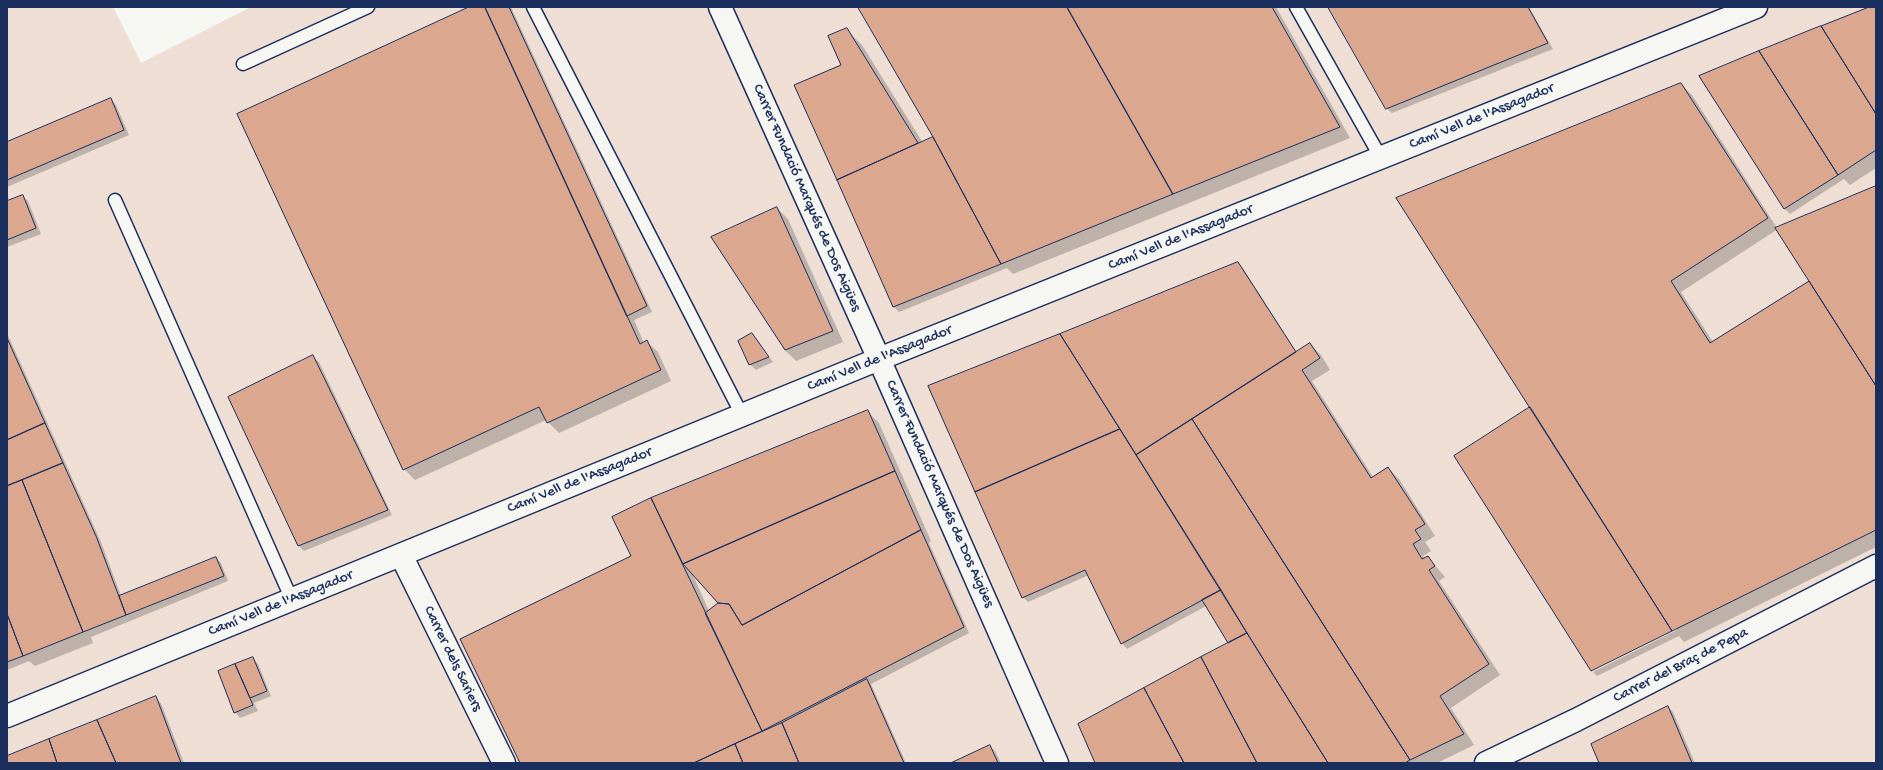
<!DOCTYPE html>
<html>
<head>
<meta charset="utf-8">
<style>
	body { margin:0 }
	#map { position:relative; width:1883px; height:770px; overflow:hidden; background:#f6f6f2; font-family:"Gochi Hand",sans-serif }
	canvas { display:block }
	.frame { position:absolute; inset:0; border:8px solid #1b2f5e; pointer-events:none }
</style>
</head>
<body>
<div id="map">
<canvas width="1883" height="770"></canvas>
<div class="frame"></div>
</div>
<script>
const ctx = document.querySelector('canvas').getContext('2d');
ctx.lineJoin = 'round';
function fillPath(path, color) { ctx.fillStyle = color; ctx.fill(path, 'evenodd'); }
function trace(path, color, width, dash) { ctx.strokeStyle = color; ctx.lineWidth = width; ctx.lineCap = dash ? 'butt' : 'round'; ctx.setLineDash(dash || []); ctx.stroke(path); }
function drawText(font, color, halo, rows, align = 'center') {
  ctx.font = font + ' "Gochi Hand",sans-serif'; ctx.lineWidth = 3; ctx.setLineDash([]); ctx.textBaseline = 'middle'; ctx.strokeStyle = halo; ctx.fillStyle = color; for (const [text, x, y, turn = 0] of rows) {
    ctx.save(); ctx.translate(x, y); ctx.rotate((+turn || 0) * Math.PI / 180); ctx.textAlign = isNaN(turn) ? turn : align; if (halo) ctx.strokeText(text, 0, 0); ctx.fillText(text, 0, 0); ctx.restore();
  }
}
fillPath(new Path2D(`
	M7 7H113L141 63 251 7H1876V763H7Z`), '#eeded4');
fillPath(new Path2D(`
	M471 7H511L652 312 634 320 644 343 647 342 658 352 671 381 559 433 546 420 415 480 404 469Z
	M859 7H1276L1350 138 1013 274 1007 268 899 312 894 307 796 86 842 65 847 30 862 45 923 143 934 137Z
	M1329 7H1529L1553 49 1392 113 1386 108Z
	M1871 7H1876V168L1850 185 1844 179 1790 214 1785 209 1700 76Z
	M1681 84 1692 95 1777 228 1876 187V547L1684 642 1679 636 1597 676 1593 672 1677 630 1531 408ZM1778 229 1810 281 1713 342 1681 292Z
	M111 99 116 105 129 135 7 187V143Z
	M22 196 28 201 41 234 7 247V202Z
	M777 208 788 219 843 342 796 361 785 350Z
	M1238 263 1243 268 1297 353 1310 344 1321 355 1330 370 1312 381 1373 477 1388 468 1399 479 1435 536 1425 542 1431 551 1423 556 1425 559 1428 557 1445 577 1439 581 1500 675 1451 708 1474 745 1437 763H1096L1229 643 1206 606 1127 649 1122 643 1089 575 1028 602 1023 597Z
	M7 333 101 542 121 596 216 558 221 563 228 581 91 637 93 643 35 666 29 661 7 670Z
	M752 335 773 362 756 370 750 364 740 342Z
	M313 357 319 362 392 515 304 551 299 546 229 397Z
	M868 412 879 423 931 541 929 543 969 633 871 684 906 763H521L632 556 651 499ZM693 575 719 604 709 611Z
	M253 658 258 664 271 696 254 703 258 711 240 718 235 712 219 672Z
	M155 698 161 703 184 763H7V757Z
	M1668 707 1673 712 1695 763H1600Z
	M990 746 995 751 1001 763H953Z`), '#0003');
const building = new Path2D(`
	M469 7H485L640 344 647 340 661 370 547 423 539 407 403 470 237 114Z
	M485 7H509L647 306 627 316Z
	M858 7H1067L1173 194 1001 264 933 137Z
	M1067 7H1272L1340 127 1173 194Z
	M1328 7H1528L1548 43 1386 109Z
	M1876 7V114L1821 26 1869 7Z
	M1821 26 1876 114V150L1838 175 1759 51Z
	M847 28 918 143 837 180 794 85 841 65 828 36Z
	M1759 51 1838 175 1784 209 1699 76Z
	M1681 83 1768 218 1671 281 1710 343 1809 281 1876 386V530L1672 631 1396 198Z
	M111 98 124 130 7 180V142Z
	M933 137 1001 264 893 307 837 180Z
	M1876 186V386L1775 228Z
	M23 195 36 228 7 240V201Z
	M777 207 833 331 785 350 711 237Z
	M1238 262 1296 352 1136 455 1060 334Z
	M752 333 769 357 749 365 738 341Z
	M1060 334 1120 429 975 492 928 386Z
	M7 338 45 423 7 440Z
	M1310 343 1320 358 1302 370 1371 478 1388 467 1425 524 1415 530 1421 539 1413 544 1422 559 1428 556 1435 566 1429 570 1489 664 1440 696 1464 734 1410 760 1192 419Z
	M313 355 388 510 298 546 228 397Z
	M1530 407 1672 631 1591 671 1454 456Z
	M868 410 895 471 683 564 651 498Z
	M1192 419 1390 729 1410 760 1405 763H1328L1136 455Z
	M45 423 63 463 7 486V440Z
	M1120 429 1221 590 1121 644 1085 570 1022 598 975 492Z
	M63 463 96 536 126 615 83 632 22 480Z
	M895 471 921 530 742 625 729 604 718 603 683 564Z
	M22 480 83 632 23 656 7 614V486Z
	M651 498 762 731 694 763H520L460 639 631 556 612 517Z
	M921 530 964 627 762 731 705 613 718 603 729 604 742 625Z
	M216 557 224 576 126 615 119 596Z
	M1221 590 1247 633 1228 643 1202 600Z
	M7 614 23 656 7 662Z
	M1247 633 1328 763H1257L1201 657Z
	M253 657 267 691 250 698 235 664Z
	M1201 657 1257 763H1184L1144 688Z
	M235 664 253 705 234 713 218 671Z
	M867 679 904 763H799L782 723Z
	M1144 688 1184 763H1095L1078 724Z
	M156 696 181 763H116L97 720Z
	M1668 706 1692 763H1599L1591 744Z
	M97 720 116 763H57L49 739Z
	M782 723 799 763H743L735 744Z
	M49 739 57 763H7V756Z
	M735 744 743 763H694Z
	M990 745 998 763H951Z`);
fillPath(building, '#dba78f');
trace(building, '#1b2f5e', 1);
const service = new Path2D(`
	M533 7 742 415
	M1296 7 1381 158
	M243 64 368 7
	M115 200 292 600`);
const minor = new Path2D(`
	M720 7 879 359 1057 763
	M401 555 504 763
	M7 716 879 359 1756 7
	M1486 763 1576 720 1876 566`);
trace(service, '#1b2f5e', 15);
trace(minor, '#1b2f5e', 25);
trace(service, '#f6f6f2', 12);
trace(minor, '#f6f6f2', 22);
drawText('15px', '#1b2f5e', '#f6f6f2', [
	["Camí Vell de l'Assagador",1482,117,-22],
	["Carrer Fundació Marqués de Dos Aigües",806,198,66],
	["Camí Vell de l'Assagador",1181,238,-22],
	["Camí Vell de l'Assagador",880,359,-22],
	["Camí Vell de l'Assagador",580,481,-22],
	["Carrer Fundació Marqués de Dos Aigües",939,494,66],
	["Camí Vell de l'Assagador",281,604,-22],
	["Carrer dels Sariers",452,659,64],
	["Carrer del Braç de Pepa",1681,666,-27]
]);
</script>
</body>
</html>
